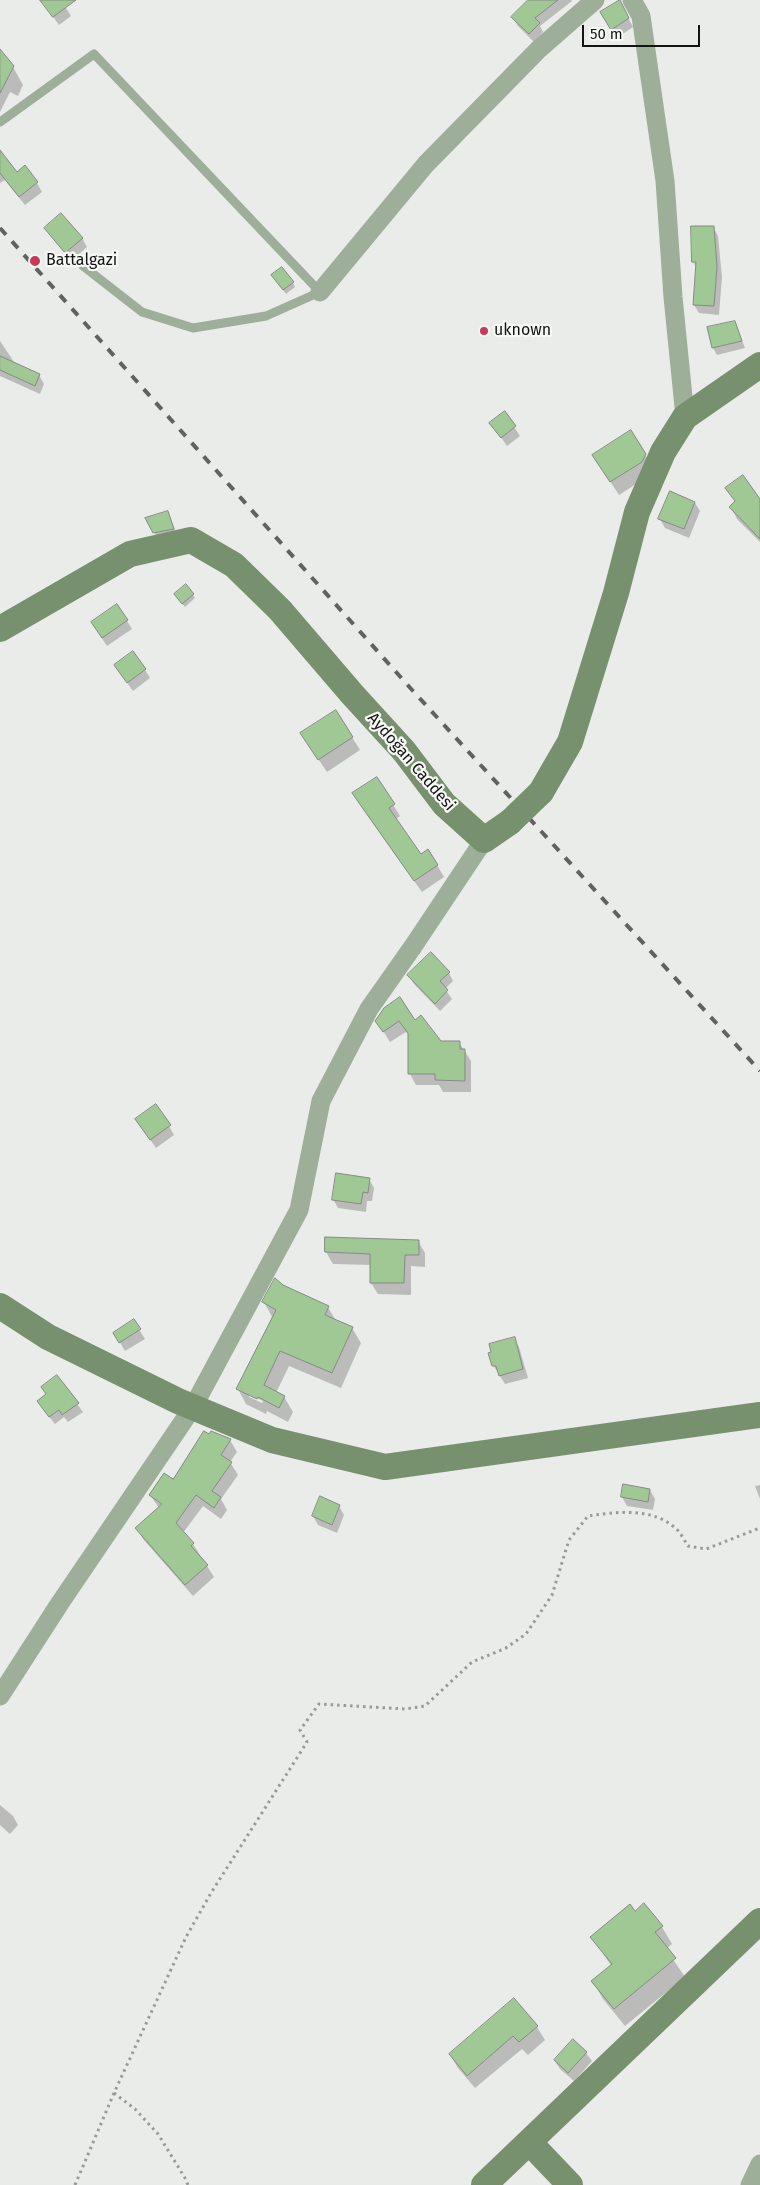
<!DOCTYPE html>
<html>
<head>
<meta charset="utf-8">
<style>
	body { margin:0 }
	#map { position:relative; width:760px; height:2185px; overflow:hidden; background:#eaece9; font-family:"Fira Sans",sans-serif }
	canvas { display:block }
	.scale { position:absolute; left:582px; top:25px; width:118px; height:22px; box-sizing:border-box; border:2px solid #131312; border-top:0; padding-left:6px; font-size:15px; line-height:18px; white-space:nowrap; color:#131312; -webkit-text-stroke:4px #f7f9f6; paint-order:stroke }
</style>
</head>
<body>
<div id="map">
<canvas width="760" height="2185"></canvas>
<div class="scale">50 m</div>
</div>
<script>
const ctx = document.querySelector('canvas').getContext('2d');
ctx.lineJoin = 'round';
function fillPath(path, color) { ctx.fillStyle = color; ctx.fill(path, 'evenodd'); }
function trace(path, color, width, dash) { ctx.strokeStyle = color; ctx.lineWidth = width; ctx.lineCap = dash ? 'butt' : 'round'; ctx.setLineDash(dash || []); ctx.stroke(path); }
function drawText(font, color, halo, rows, align = 'center') {
  ctx.font = font + ' "Fira Sans",sans-serif'; ctx.lineWidth = 4.5; ctx.setLineDash([]); ctx.textBaseline = 'middle'; ctx.strokeStyle = halo; ctx.fillStyle = color; for (const [text, x, y, turn = 0] of rows) {
    ctx.save(); ctx.translate(x, y); ctx.rotate((+turn || 0) * Math.PI / 180); ctx.textAlign = isNaN(turn) ? turn : align; if (halo) ctx.strokeText(text, 0, 0); ctx.fillText(text, 0, 0); ctx.restore();
  }
}
fillPath(new Path2D(`
	M41 0H61L71 16 59 25Z
	M529 0H571L572 1 540 26 543 32 534 42 518 26 513 18Z
	M624 10 633 27 617 38 607 21Z
	M0 57 13 67 23 85 18 96 10 92 0 112Z
	M0 155 17 173 37 183 42 192 25 205 5 180 0 183Z
	M713 227 718 236 722 277 719 315 699 313 694 305 697 268 693 262Z
	M45 228 82 238 87 247 71 261Z
	M275 279 293 283 295 287 286 294Z
	M735 322 745 348 717 355 713 348 708 328Z
	M0 341 14 362 12 363 39 375 44 384 40 394 0 376Z
	M505 413 520 436 507 446 491 423Z
	M645 455 653 468 650 475 619 495 602 469Z
	M727 488 760 501V542L737 519 731 507 736 503Z
	M695 503 700 511 689 538 665 528 660 519Z
	M168 512 178 537 160 542 147 519Z
	M193 595 195 598 185 607 178 599Z
	M127 621 132 629 107 646 97 631Z
	M145 670 150 678 133 691 121 674Z
	M352 737 360 750 327 772 310 747Z
	M377 779 400 816 396 819 421 856 437 865 444 877 422 892 360 805Z
	M449 973 453 981 445 989 452 999 440 1011 414 984 409 976Z
	M385 1008 415 1022 441 1042H459L471 1061V1092H443L439 1085H416L410 1074V1036L406 1032 390 1042 377 1021Z
	M169 1126 174 1135 156 1148 142 1128Z
	M369 1179 374 1188 372 1201H367L366 1212 338 1208 333 1199Z
	M326 1238 418 1241 425 1253V1267L411 1266V1295L378 1294 371 1283V1265L333 1264 326 1252Z
	M283 1286 328 1307 336 1321 352 1328 361 1343 341 1388 289 1366 276 1393 284 1397 293 1412 288 1422 267 1411 266 1414 246 1404 238 1389 272 1317 264 1302ZM249 1394 263 1401 262 1403 249 1397Z
	M134 1321 145 1339 125 1351 115 1334Z
	M514 1339 519 1347 528 1378 505 1384 493 1365Z
	M57 1377 83 1412 68 1422 64 1417 55 1424 43 1409 47 1395Z
	M210 1436 230 1440 237 1452 230 1462 238 1475 221 1499 227 1510 221 1519 203 1506 183 1533 193 1544 214 1577 193 1596 143 1539 137 1528 159 1508 150 1495 173 1481Z
	M760 1485V1499L755 1486Z
	M650 1490 655 1499 653 1510 627 1506 622 1497Z
	M339 1506 344 1515 337 1533 318 1525 313 1516Z
	M0 1805 13 1816 18 1825 10 1834 0 1825Z
	M635 1912 662 1927 672 1944 666 1949 685 1977 625 2026 603 1999 593 1982 612 1967 592 1937Z
	M514 2000 537 2027 545 2040 528 2055 522 2049 475 2088 458 2068 450 2055Z
	M573 2041 586 2053 592 2061 574 2081 560 2069 555 2061Z`), '#0003');
const building = new Path2D(`
	M40 0H76L53 17Z
	M528 0H558L535 18 540 23 529 34 511 17Z
	M620 0 629 18 611 30 600 12Z
	M0 49 14 66 0 93Z
	M0 150 17 172 25 165 38 182 19 197 0 173Z
	M61 213 83 238 65 253 44 228Z
	M691 226H714L717 267 714 306 693 305 696 262H692Z
	M282 267 294 282 283 290 271 275Z
	M735 321 742 341 712 348 707 327Z
	M0 356 40 374 35 386 0 370Z
	M505 411 516 426 501 438 489 423Z
	M631 430 646 454 642 462 610 482 592 455Z
	M743 475 760 499V539L729 507 735 501 725 488Z
	M670 491 695 502 684 529 658 519Z
	M168 511 174 529 153 533 145 518Z
	M186 584 194 594 182 604 174 594Z
	M117 604 128 620 102 638 91 622Z
	M133 651 146 669 127 683 114 665Z
	M336 710 353 737 318 760 300 733Z
	M377 777 395 804 389 808 421 854 428 849 438 865 414 881 352 793Z
	M431 952 450 972 440 981 448 990 435 1004 407 975Z
	M400 997 415 1020 421 1015 441 1041H460V1049H465V1081L435 1080V1074H408V1033L399 1021 383 1032 375 1021 384 1008Z
	M156 1104 171 1125 150 1140 135 1119Z
	M336 1173 370 1178 368 1193 363 1192 361 1204 332 1200Z
	M325 1237 419 1240V1255H405L404 1283H370V1254L325 1252Z
	M275 1278 283 1285 329 1306 325 1315 353 1327 332 1373 280 1351 264 1385 285 1396 279 1408 258 1397 257 1399 236 1389 276 1310 262 1302Z
	M134 1319 141 1329 119 1343 113 1333Z
	M515 1337 523 1369 499 1376 496 1366H492L488 1353 491 1352 489 1344Z
	M57 1375 79 1403 62 1415 59 1410 49 1417 37 1401 46 1394 41 1387Z
	M204 1431 209 1434 211 1431 231 1439 221 1455 232 1462 212 1491 221 1497 214 1508 196 1495 176 1523 194 1543 191 1546 208 1565 185 1585 135 1528 162 1504 149 1495 164 1473 173 1479Z
	M623 1484 650 1489 648 1502 621 1497Z
	M320 1496 340 1505 332 1525 312 1516Z
	M644 1903 663 1926 655 1932 676 1958 614 2009 591 1981 612 1964 590 1937 630 1904 635 1911Z
	M514 1998 538 2026 519 2042 513 2036 467 2076 449 2054Z
	M573 2039 587 2052 568 2073 554 2060Z`);
fillPath(building, '#9fc894');
trace(building, '#868986', 1);
trace(new Path2D(`
	M114 2093 135 2109 158 2134 185 2178 188 2185
	M75 2185 114 2093 186 1937 211 1893 307 1742 300 1730 319 1704 405 1709 425 1706 472 1662 506 1648 526 1634 552 1595 569 1540 588 1516C616 1512 650 1507 674 1527 680 1531 684 1540 688 1546L706 1549 760 1528`), '#999a98', 3, [2.5, 4]);
trace(new Path2D(`
	M0 122 94 54 320 292 266 316 193 328 142 312 83 266`), '#9daf98', 9);
trace(new Path2D(`
	M632 0 641 16 665 181 673 297 685 417
	M320 292 426 164 539 49 595 0
	M0 1696 60 1603 193 1407 299 1210 321 1101 369 1009 414 945 484 840
	M750 2185 760 2164`), '#9daf98', 19);
trace(new Path2D(`
	M0 629 130 554 191 540 234 565 280 610 352 694 404 751 444 804 484 840 510 822
	M541 792 570 742 616 593 637 512 663 452 685 417 760 365
	M0 1306 48 1337 178 1401 272 1440 385 1467 760 1415
	M529 2142 570 2185
	M484 2185 760 1921`), '#77916f', 26);
trace(new Path2D(`
	M0 228 413 691 760 1071`), '#616160', 4, [9, 9]);
trace(new Path2D(`
	M510 822 541 792`), '#77916f', 26);
for (const [x, y, r, color] of [
	[35,261,6,"#c83857"],
	[484,331,5,"#c83857"]
]) { const dot = new Path2D(); dot.arc(x, y, r, 0, 2 * Math.PI); ctx.fillStyle = color; ctx.fill(dot); trace(dot, '#f7f9f6', 2); }
drawText('16px', '#131312', '#f7f9f6', [
	["Battalgazi",46,261],
	["uknown",494,331]
], 'left');
drawText('16px', '#131312', '#f7f9f6', [
	["Aydoğan Caddesi",411,762,49]
]);
</script>
</body>
</html>
